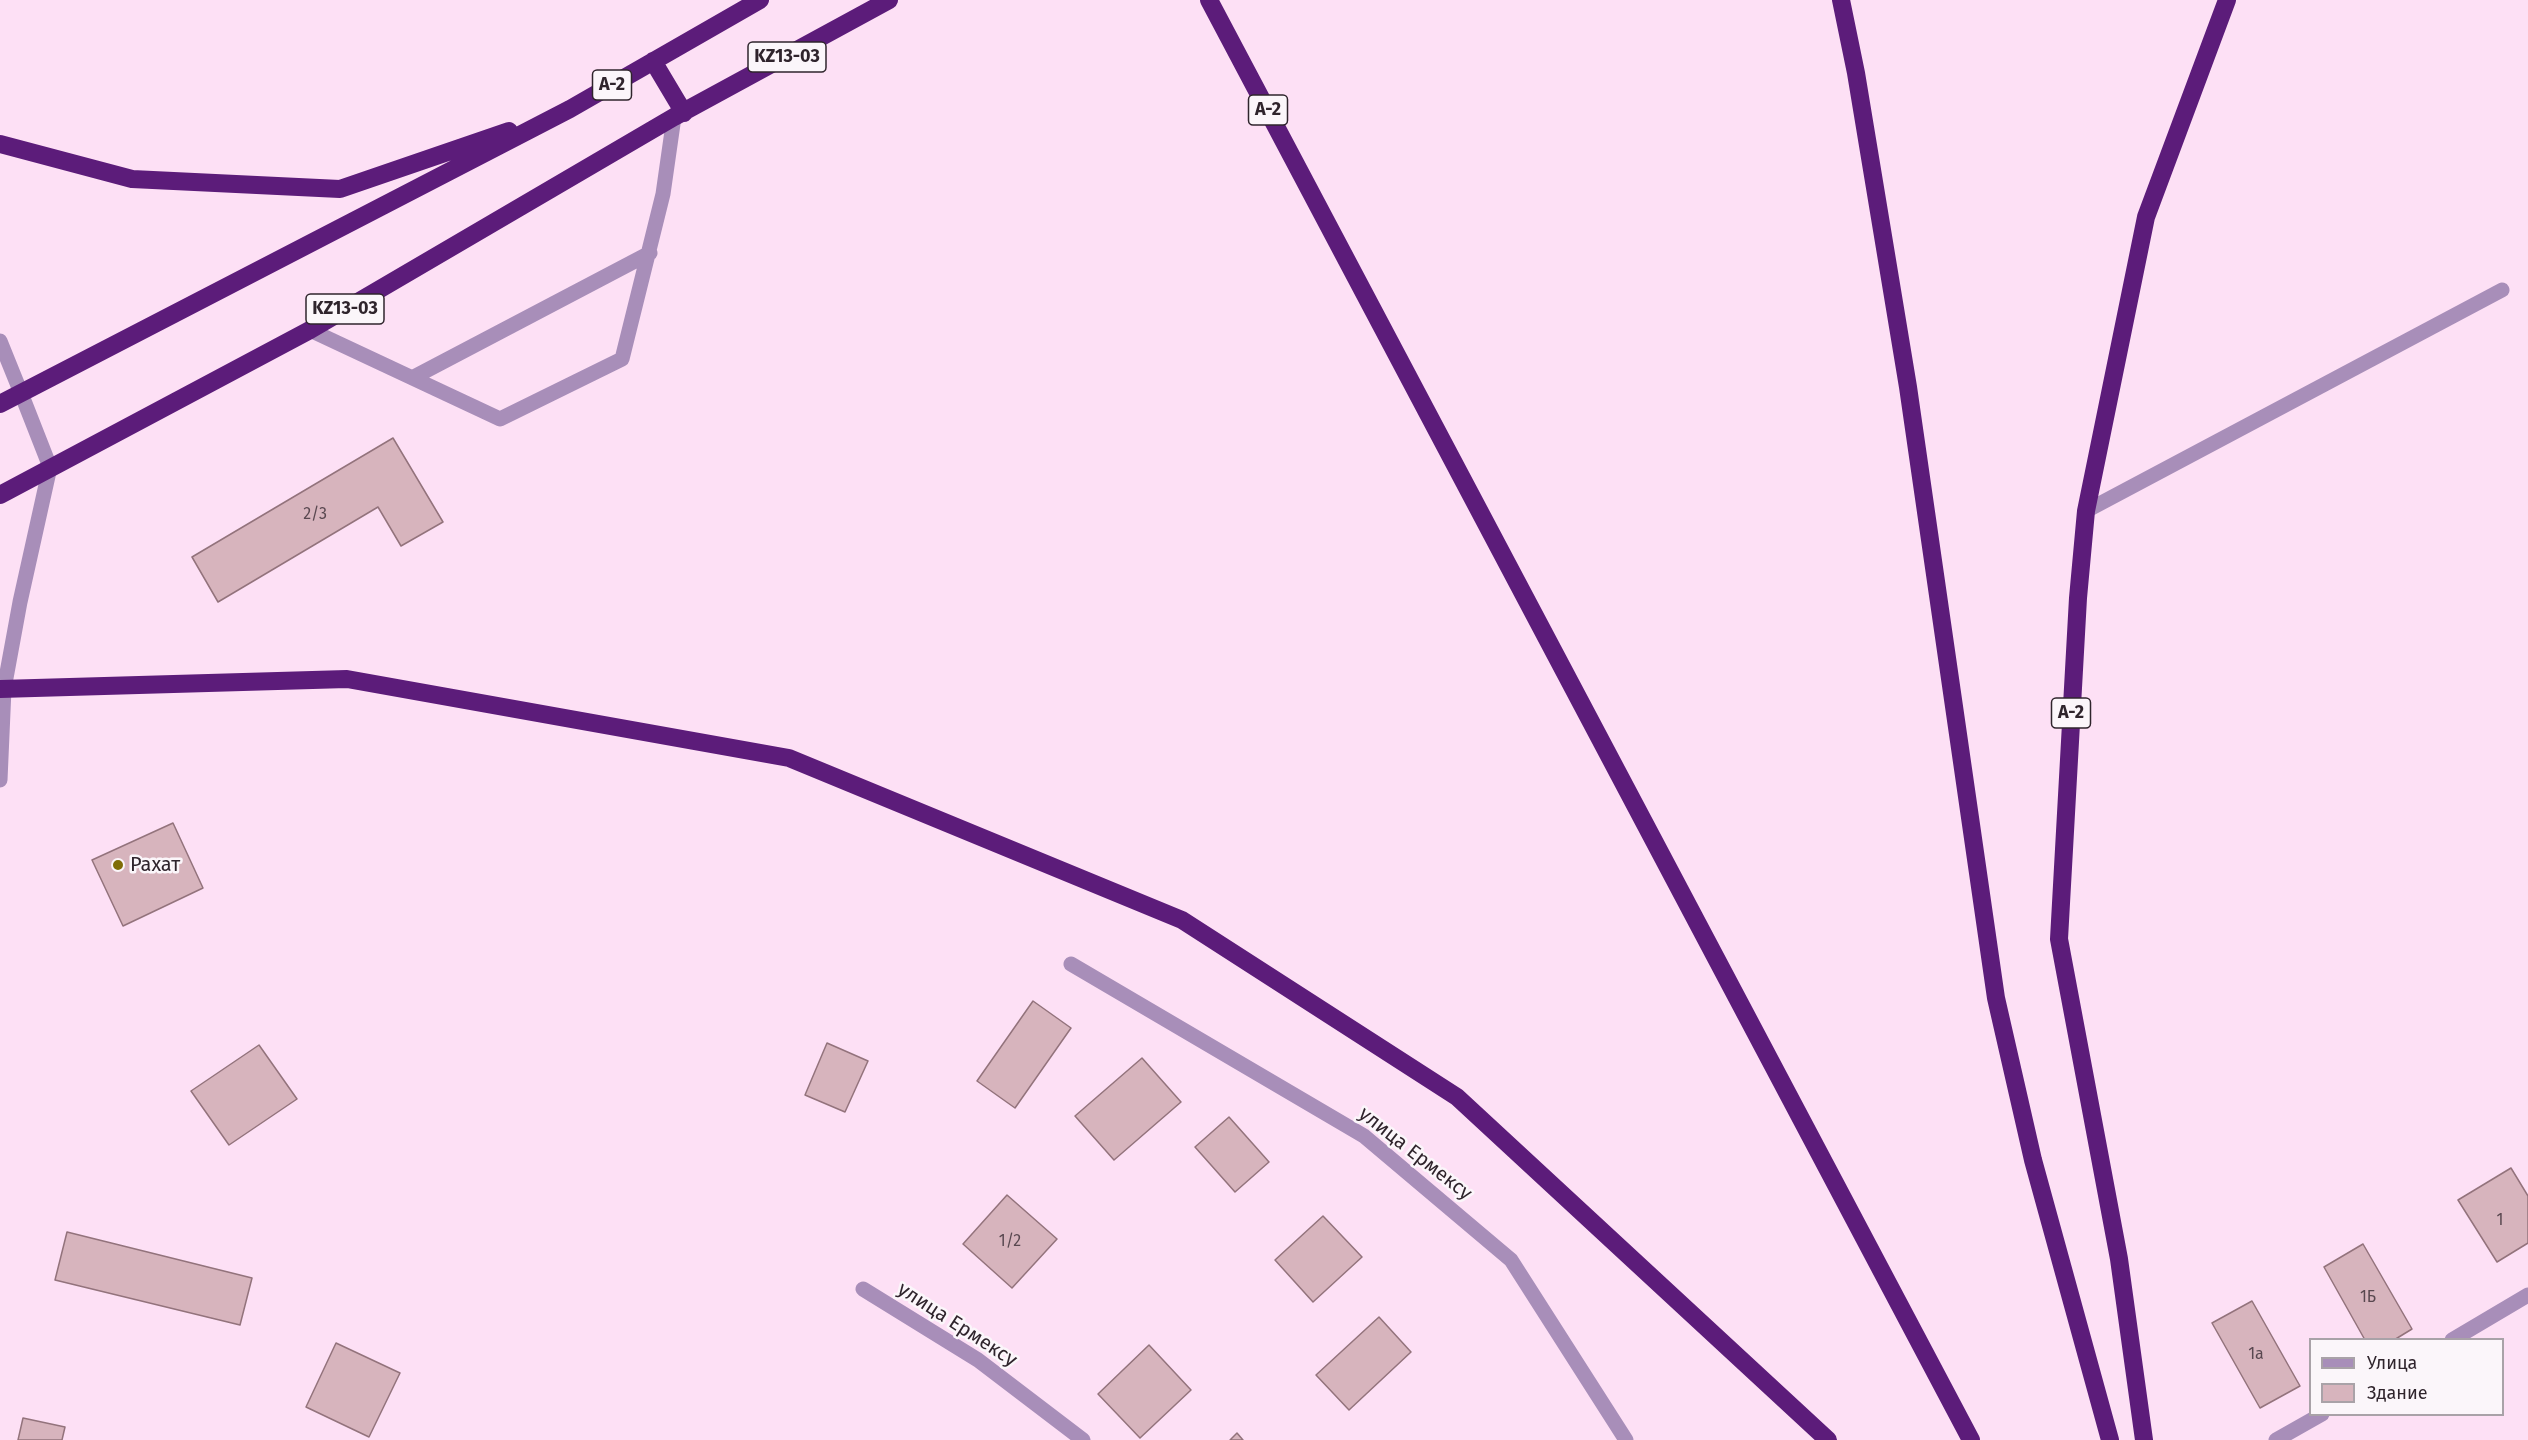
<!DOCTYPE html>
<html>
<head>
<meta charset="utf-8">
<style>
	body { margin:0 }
	#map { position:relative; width:2528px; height:1440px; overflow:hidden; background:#fde0f5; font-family:"Fira Sans",sans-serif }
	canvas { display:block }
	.legend { position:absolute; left:2309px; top:1338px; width:195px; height:78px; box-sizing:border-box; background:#fbf6fa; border:2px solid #a9a2a8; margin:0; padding:8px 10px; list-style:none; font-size:18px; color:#2f242c }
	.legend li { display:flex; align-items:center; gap:12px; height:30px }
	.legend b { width:30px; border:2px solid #a9a2a8 }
</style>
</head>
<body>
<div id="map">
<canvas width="2528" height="1440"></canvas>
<ul class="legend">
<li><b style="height:8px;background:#a88eb9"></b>Улица</li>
<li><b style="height:16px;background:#d7b4bd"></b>Здание</li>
</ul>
</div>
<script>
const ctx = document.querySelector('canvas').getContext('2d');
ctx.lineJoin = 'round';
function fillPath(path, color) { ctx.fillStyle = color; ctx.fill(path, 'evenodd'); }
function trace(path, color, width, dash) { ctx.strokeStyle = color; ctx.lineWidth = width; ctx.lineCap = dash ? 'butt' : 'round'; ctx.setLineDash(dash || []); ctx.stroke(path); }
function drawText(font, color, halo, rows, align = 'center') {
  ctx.font = font + ' "Fira Sans",sans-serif'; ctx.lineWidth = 5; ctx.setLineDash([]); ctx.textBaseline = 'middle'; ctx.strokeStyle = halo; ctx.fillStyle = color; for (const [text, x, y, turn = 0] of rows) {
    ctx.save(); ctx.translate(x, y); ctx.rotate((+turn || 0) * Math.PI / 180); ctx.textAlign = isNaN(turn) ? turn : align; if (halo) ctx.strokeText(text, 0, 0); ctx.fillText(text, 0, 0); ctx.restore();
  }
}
const building = new Path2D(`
	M393 438 443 522 401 546 378 507 218 602 192 557Z
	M173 823 203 888 123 926 92 860Z
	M1033 1001 1071 1028 1015 1108 977 1081Z
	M827 1043 868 1061 845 1112 805 1095Z
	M259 1045 297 1099 229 1145 191 1091Z
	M1142 1058 1181 1102 1114 1160 1075 1116Z
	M1229 1117 1269 1162 1235 1192 1195 1147Z
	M2511 1168 2528 1196V1243L2497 1262 2458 1200Z
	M1007 1195 1057 1239 1012 1288 963 1244Z
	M1323 1216 1362 1257 1313 1302 1275 1260Z
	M67 1232 252 1278 240 1325 55 1280Z
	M2363 1244 2412 1329 2394 1340H2365L2324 1267Z
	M2252 1301 2300 1386 2260 1408 2212 1323Z
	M1379 1317 1411 1352 1349 1410 1316 1375Z
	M336 1343 400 1373 369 1437 306 1407Z
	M1149 1345 1191 1390 1140 1438 1098 1394Z
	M23 1418 65 1427 62 1440H18Z
	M1237 1433 1243 1440H1230Z`);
fillPath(building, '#d7b4bd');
trace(building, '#93737c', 1.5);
trace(new Path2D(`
	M310 330 500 419 622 359 663 194 674 117
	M0 341 21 393
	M414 377 650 253
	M2086 511 2502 290`), '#a88eb9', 15);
trace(new Path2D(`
	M0 780 4 689 20 602 50 467 21 393
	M1071 964 1364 1136 1511 1260 1626 1440
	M863 1289 978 1360 1083 1440
	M2452 1340 2528 1295
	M2276 1440 2322 1414`), '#a88eb9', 15);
trace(new Path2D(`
	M1209 0 1971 1440
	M1841 0 1856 73 1908 387 1996 998 2033 1160 2110 1440
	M653 61 684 113
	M0 144 132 179 340 189 509 131
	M0 404 570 109 760 0
	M0 495 310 330 674 117 889 0
	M0 689 347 679 789 758 1182 920 1457 1097 1828 1440
	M2144 1440 2119 1259 2059 939 2078 598 2086 511 2146 217 2227 0`), '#5c1c7a', 18);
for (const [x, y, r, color] of [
	[118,865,6,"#7f6d07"]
]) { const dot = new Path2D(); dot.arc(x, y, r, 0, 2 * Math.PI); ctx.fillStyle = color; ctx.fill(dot); trace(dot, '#fbf6fa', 2); }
drawText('16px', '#594850', null, [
	["2/3",315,515],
	["1",2500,1221],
	["1/2",1010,1242],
	["1Б",2368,1298],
	["1а",2256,1355]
]);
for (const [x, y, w] of [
	[787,57,78],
	[612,85,39],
	[1268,110,39],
	[345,309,78],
	[2071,713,39]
]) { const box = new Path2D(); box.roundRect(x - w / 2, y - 15, w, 30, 4.5); ctx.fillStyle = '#fbf6fa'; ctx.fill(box); trace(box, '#2f242c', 1.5); }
drawText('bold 18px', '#2f242c', null, [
	["KZ13-03",787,57],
	["A-2",612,85],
	["A-2",1268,110],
	["KZ13-03",345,309],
	["A-2",2071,713]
]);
drawText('20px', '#2f242c', '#fbf6fa', [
	["Рахат",130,865]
], 'left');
drawText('20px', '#2f242c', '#fbf6fa', [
	["улица Ермексу",1415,1154,38],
	["улица Ермексу",957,1325,33]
]);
</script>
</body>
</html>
